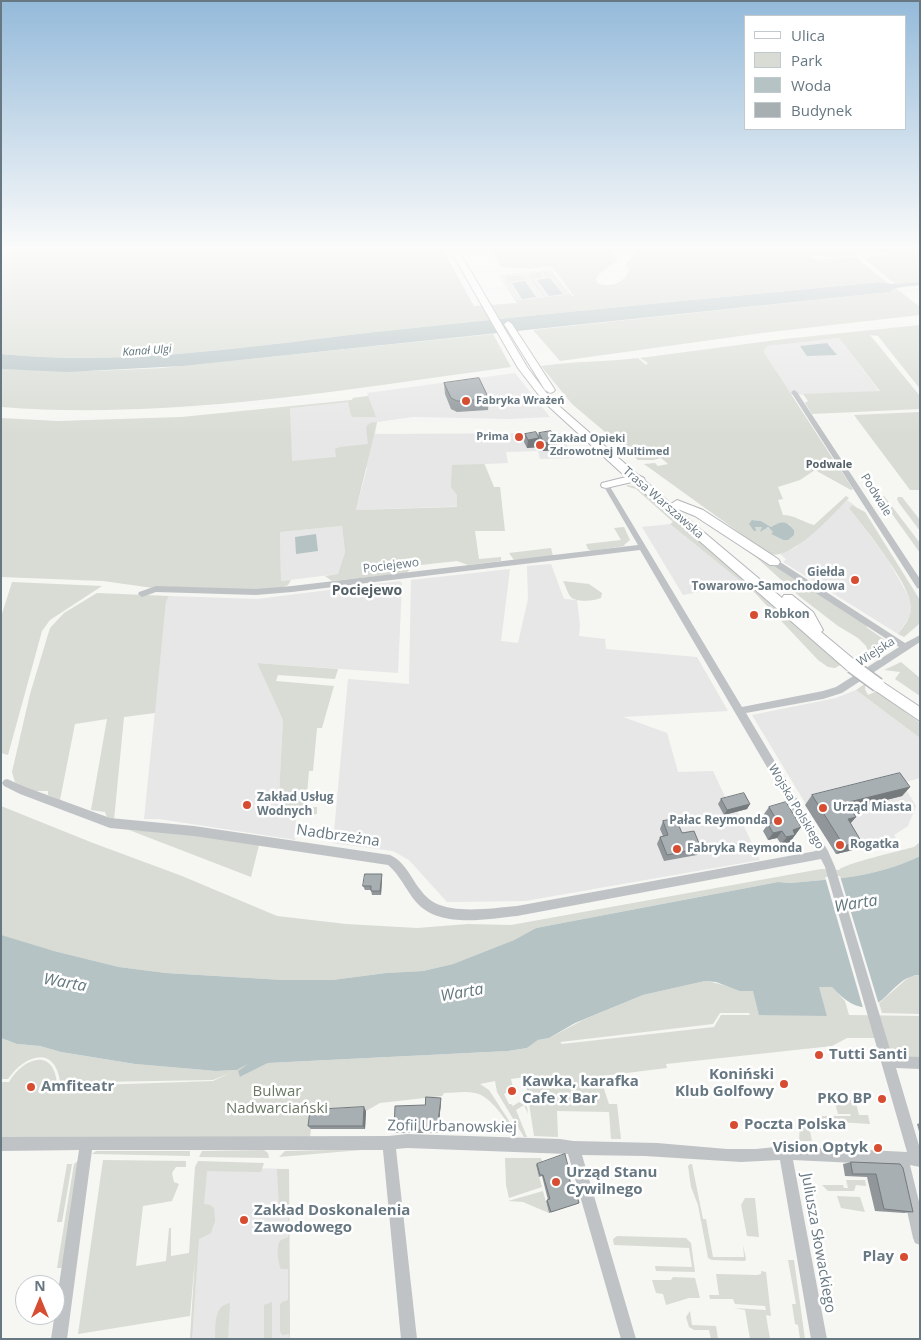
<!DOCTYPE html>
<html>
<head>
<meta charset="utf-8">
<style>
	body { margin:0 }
	#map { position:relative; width:921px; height:1340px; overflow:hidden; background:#f6f6f3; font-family:"Open Sans",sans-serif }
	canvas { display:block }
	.frame { position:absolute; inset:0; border:2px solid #677882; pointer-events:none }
	.legend { position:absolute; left:744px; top:15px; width:162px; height:115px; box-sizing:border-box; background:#fff; border:1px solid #c2c9cd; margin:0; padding:6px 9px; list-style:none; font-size:15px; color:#677882 }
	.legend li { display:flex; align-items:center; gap:10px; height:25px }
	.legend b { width:25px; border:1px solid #c2c9cd }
	.north { position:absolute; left:15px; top:1275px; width:50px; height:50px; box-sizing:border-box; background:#fff; border:1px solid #c2c9cd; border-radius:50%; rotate:0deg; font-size:14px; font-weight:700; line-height:20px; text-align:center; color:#677882 }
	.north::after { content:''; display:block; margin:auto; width:18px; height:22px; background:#d64d32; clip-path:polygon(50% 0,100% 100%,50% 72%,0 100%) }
</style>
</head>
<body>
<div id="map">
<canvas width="921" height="1340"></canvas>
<div class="frame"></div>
<ul class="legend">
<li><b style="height:6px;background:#fff"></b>Ulica</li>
<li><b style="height:14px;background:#d8dcd4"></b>Park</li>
<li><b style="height:14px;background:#b6c3c5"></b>Woda</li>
<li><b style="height:14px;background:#a7afb3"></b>Budynek</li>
</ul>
<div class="north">N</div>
</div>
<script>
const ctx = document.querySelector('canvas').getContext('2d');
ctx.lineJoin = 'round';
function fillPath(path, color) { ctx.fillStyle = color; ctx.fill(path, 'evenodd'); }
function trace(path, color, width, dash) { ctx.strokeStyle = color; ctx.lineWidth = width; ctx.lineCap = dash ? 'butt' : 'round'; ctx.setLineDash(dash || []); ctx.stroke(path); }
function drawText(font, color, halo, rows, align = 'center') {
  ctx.font = font + ' "Open Sans",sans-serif'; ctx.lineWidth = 5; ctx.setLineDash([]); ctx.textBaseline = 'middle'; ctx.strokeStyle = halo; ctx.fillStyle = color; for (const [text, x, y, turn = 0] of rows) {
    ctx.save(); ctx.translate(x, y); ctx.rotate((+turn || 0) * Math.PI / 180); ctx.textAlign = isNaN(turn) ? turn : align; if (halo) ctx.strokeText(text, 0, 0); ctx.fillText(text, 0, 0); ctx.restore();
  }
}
fillPath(new Path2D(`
	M550 269 572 297 517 303 499 275Z
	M839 338 880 392 791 395 762 351 768 346Z
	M515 373 550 417 509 419 413 417 377 422 375 434 560 433 574 458 540 459 538 451 506 452 508 463 485 464 494 487H500L502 505 356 510 367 468 288 465 286 408 352 400 353 398 368 396 367 393Z
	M847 500 857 507 852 505 849 508 888 560 909 597 912 607 910 616 898 634 783 562 786 559 780 554 795 548Z
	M670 524 745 584 683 595 642 527Z
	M342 526 345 552 338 574 281 581 280 532Z
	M551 564 564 599 577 600 580 625 579 636 605 639 606 649 697 657 728 711 623 717 667 733 678 772 713 771 727 801 741 798 747 809 737 812 760 860 525 901 447 902 409 860 393 851 333 843 348 679 409 684 411 580 510 569 501 641 518 643 528 599 527 566Z
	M400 581 402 583 398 673 257 663 283 720 278 812 281 814 297 812 294 837 296 840 159 819H144L166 602 169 596 257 599Z
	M856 690 920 738V778L902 783 916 806 908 826 894 835 896 838 836 854 752 715 836 698Z
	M202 1167 289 1169 290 1339H190Z`), '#e6e7e6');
fillPath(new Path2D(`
	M1 248H442L474 306 517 303 499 275 517 301 519 300 505 279 509 276H525L542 298H545L529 276 531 273 540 272 542 277 533 279 546 297 567 295 552 276 546 277 542 271 551 273 568 295H570L550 269 502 275 550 269 572 296H574L552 267 548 266 532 269 501 267 492 252 493 248H613L610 251 616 256 617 261 599 274 596 279 597 283C611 288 624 284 629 269L625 265 640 248H785L825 262 827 261 818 259 855 257 887 282 893 284 878 282C714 298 549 313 385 331 258 345 129 367 1 354ZM528 279 541 298H540L520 300 507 282Z
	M789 248H919L836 257 808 255Z
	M920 252V282L895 284 862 257Z
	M896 288 920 307V315L762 333 560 361 533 330 890 292Z
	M920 325V389L878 336 870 335 920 396V409L812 414 805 403 808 401 803 394 880 391 839 338 768 346 763 351 833 459H822L834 460 853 489 851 490 815 470 800 480 778 487 783 499 778 500 783 515C794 515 803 522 814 525L846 496 849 498C833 514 792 561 769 554L644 464 655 463 658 466 668 464 661 458 653 460H638L572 404 541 366C574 361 606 362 638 358L646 365 648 363 640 358 784 339ZM752 520 761 521 771 527 789 524 794 530V535L783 540 771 534 774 532 767 527 762 530V527H755V530Z
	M493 334 511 367C342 390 172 420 1 407V369L93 371 162 368Z
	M368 396 376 417H353L351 415 348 402 290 408 292 461 336 457 335 449 340 447 368 444 366 427 370 423 377 422 356 510 457 507V495L451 487 452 465 484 464 494 487H500L505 531H475L479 559 501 557V561L468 565 457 561 412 566 407 573 332 581 325 576 338 574 345 552 342 526 280 532 281 581 291 580 288 585 283 587 261 590 153 588 103 581 1 577V418L58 421 181 417 352 400 353 398Z
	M920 412V490H910L854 415Z
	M628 485 638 487 842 664 835 668 828 667 818 660 753 591 670 524 673 522 636 489 626 486Z
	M884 496 920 543V553L880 497Z
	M898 497H902L920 520V531L899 503 897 499Z
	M852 505 865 512 920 600V621L918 625 904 637 898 634C904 626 912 617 911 606 910 583 864 528 849 508Z
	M704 520 868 626 866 627 885 640 886 649 872 660 866 646 858 638 838 626 799 596 757 558Z
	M624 527 630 540 624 545 625 546 591 551 588 549 586 544 621 540 614 528Z
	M551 548 553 556 514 560 509 553Z
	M563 581 589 584 602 593 601 598C594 601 575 603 570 596 567 592 566 586 563 581Z
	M12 582 102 586 50 620 42 631 8 755 1 753V617Z
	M97 593 169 596 166 602 155 713 124 717 114 820 107 817 105 812 91 810 107 719 75 724 60 800 48 795V791H33L15 782 12 772 30 694 50 628 64 613Z
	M901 662 920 678V696L895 679 900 672 884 670Z
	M257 663 338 669 335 679 278 675 276 681 334 686 322 728H317L313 771H309L306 807H317V814L297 815 296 812 281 814 278 812 283 720Z
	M866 683 865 689 868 695 877 691 920 723V738L856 690Z
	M1 806 93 843 182 876 277 916 346 924 417 928 468 924 511 925 821 869 839 870C843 864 903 850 914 847L920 842V856C877 877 836 879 790 883L778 882 536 928 514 940 453 964 423 971 386 973 332 980H283L166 973 119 967 54 951 4 937 1 935Z
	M129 830 182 833 259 845 251 877Z
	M920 975V1014L882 1013 879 1003 910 976Z
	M705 981C722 983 736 991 753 991L827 1016 818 987H832L845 1001 849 1015 920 1016V1058C899 1057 893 1060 885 1038H847L832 1046 666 1064 667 1068 602 1076 604 1089 609 1104H617L621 1139H611L609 1112 557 1111 558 1137 534 1136 525 1077 511 1079 513 1088 504 1094 509 1104H511L513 1106 519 1102 527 1107 528 1114 524 1105 516 1110 527 1137H524L497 1092 495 1081 480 1084 489 1090 515 1130 514 1134C507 1121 490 1095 475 1093 465 1091 454 1093 444 1093L442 1096 380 1103 366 1111 313 1113 310 1137H1V1082H9C23 1058 53 1047 57 1083L97 1085 213 1081 232 1072 213 1080 96 1082 60 1081C54 1044 24 1056 8 1079H1V1038L17 1044 40 1046 61 1052 135 1064 216 1071 237 1070 248 1064 240 1077 268 1063 508 1051 527 1048 538 1040 549 1038 583 1020 643 995ZM720 1013H749L750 1015H721L714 1027 562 1044 560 1042 713 1024Z
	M834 1100H851L852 1103H856L859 1115H868L870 1124 822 1121 823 1126H820L821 1131H810L812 1141H799L800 1121H820L822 1116H851L850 1114H838Z
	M373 1149 279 1157 285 1151Z
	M264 1150 268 1153 269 1158 199 1157 202 1151Z
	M96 1151H190V1156L92 1154Z
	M505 1158H541L543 1163 536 1166 542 1187 509 1198 506 1185Z
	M79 1160 62 1268H57L74 1164Z
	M103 1160 186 1161V1167H176L172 1173 174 1182 179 1184 172 1201 143 1206 136 1266 166 1261 169 1228H171V1256L189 1253 195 1167 198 1161 264 1163 261 1172 207 1171 204 1204 210 1205 214 1208 215 1221 211 1233 199 1239 192 1339H190L195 1258 190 1316 78 1334Z
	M67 1164H72L62 1222H57Z
	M690 1164H692L703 1219H706L713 1257H744L743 1245 746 1259 745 1261 712 1260 708 1258 698 1205 691 1187 688 1166Z
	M277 1169H289L290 1339 289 1334 282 1335 280 1331V1305L282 1302 288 1300V1269H281C278 1264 276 1246 280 1241 282 1239 286 1238 288 1237V1209H281L279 1207Z
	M846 1180H865L866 1186 856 1185 854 1191H828L822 1185H843L844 1188H848Z
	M543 1191 549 1213 523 1202 508 1201Z
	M837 1196 860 1197 865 1212 841 1208Z
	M745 1198H755L759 1237 747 1236 741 1205Z
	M617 1236 686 1238 691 1243 695 1272 656 1271 655 1266 692 1267 689 1248 614 1245 613 1239Z
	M788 1260H794L805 1339H800L798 1325 795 1324 792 1304H796Z
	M761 1271 766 1272 771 1316 766 1315 770 1339H750L745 1310 734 1308 766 1310 765 1306 735 1304 733 1299H710L709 1295H719L716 1274 757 1275 761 1274Z
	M673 1277 695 1278 700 1298H689L666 1305 663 1294 656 1293 652 1280H671Z
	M272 1302V1339H264V1305Z
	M230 1303 228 1339H215C216 1326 213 1306 230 1303Z
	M690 1311 692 1325 716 1326 718 1339H711L709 1330H694L689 1327 686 1317Z`), '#d8dcd4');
fillPath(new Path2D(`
	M550 278 563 294 549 296 537 280Z
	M525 281 536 297 522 299 512 283Z
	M879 282 892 284 920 282V285L896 288 890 292 183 366 67 372 1 369V354C129 367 258 345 385 331 550 313 714 298 879 282Z
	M827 343 837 355 807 356 800 346Z
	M752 520 761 521 771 527C781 521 786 520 794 530V535L788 540H783L771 534 773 532 768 527 760 532 762 527H755L756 531H754L749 524Z
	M316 534 318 551 296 554 295 537Z
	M920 856V975C887 974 880 1039 832 987H819L827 1016 759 1015 753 991H740L716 982 705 981 643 995 575 1023 549 1038 538 1040 527 1048 508 1051 268 1063 240 1077 238 1071 248 1064 237 1070 216 1071 135 1064 61 1052 40 1046 17 1044 1 1038V935L54 951 119 967 166 973 283 980H332L386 973 423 971 453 964 514 940 536 928 778 882 790 883C836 879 877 877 920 856Z`), '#b6c3c5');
fillPath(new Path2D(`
	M840 876 879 1005 869 1009 863 1008 825 877Z`), '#f6f6f3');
const primary = new Path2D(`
	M449 248H457L527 367 551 399 638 475 644 478 645 481 671 504 677 500 703 510 778 559 780 562 778 565H770L695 516 675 508 782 598 784 595H792L813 612 823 630 821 632 857 662 859 666 857 670 852 671 847 670 632 482 606 488 602 487 601 485 602 483 626 477 545 403 518 368Z
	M508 321 512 324 555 390 553 392 550 393 545 390 504 324Z
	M878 679 920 707V721L873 689 871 685 873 681Z`);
trace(primary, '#b3b7ba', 2);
fillPath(new Path2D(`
	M794 390 797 392 920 579V589L917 588 791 392Z
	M604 483H608L609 485 742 707 823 691 836 687 899 647 771 564 770 562 771 560H777L905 643 920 635V642L842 693 823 699 746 713 828 851 835 867 892 1056 920 1057V1069L896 1068 920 1149V1167L910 1165 920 1206V1245L915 1243 913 1238 897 1165 793 1160 827 1339H811L780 1160 741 1162 645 1156 582 1155 636 1339H621L568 1154 407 1148 396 1149 417 1339H401L383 1150H92L67 1339H51L79 1150 1 1151V1137L389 1136 407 1134 560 1139 573 1141 657 1143 727 1149H756L785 1146 907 1152 825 867 821 859 517 916C486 919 440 929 416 902 406 890 400 875 388 865L194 836 110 828 20 794 4 786 2 783 4 780 7 779 28 788 110 818 194 826 390 855C402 860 409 873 416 884 421 891 427 899 435 903 457 914 493 908 517 906L816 851 640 550 292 592 256 595 156 592 142 597 138 594 139 592 156 586 256 589 292 586 638 545 603 485Z`), '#bfc3c6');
fillPath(primary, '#fff');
const primaryBridge = new Path2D(`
	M852 666 878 685`);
trace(primaryBridge, '#b3b7ba', 16, []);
trace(primaryBridge, '#fff', 13);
fillPath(new Path2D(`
	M444 383 489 399 488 410 457 412 451 409 445 394Z
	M539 433 557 441 556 450 543 451 539 444V447L527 448 524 442 525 434 538 436Z
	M910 787 902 796 851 809 856 817 850 824 853 850 836 854 805 805 812 795Z
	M721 799 750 804 747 809 724 815 718 804Z
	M769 807 801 827 790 842 781 844 777 838 768 840 763 831 768 824 769 823 764 814Z
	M663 821 682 833 701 848 697 855 664 861 657 844 660 837 663 836 660 829Z
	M382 878 381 895H372L371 890H365L363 886Z
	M441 1102 438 1133H395L394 1130 425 1105Z
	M366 1111 365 1129H311L308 1126Z
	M920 1123V1135L917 1124Z
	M851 1162 900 1164 913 1212 904 1213 875 1211 867 1177 845 1176 843 1164Z
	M537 1164 568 1166 566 1168 573 1191 579 1203 549 1213 546 1201 548 1200 542 1176 539 1177 536 1165Z`), '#90969a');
fillPath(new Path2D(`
	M539 438V447L527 448 528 440Z
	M557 441 556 450 543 451 544 443Z
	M910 787 902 796 850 809 849 802Z
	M750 804 747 809 724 815 727 810Z
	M856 817 848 826V819Z
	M801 827 790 842 781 844 793 830Z
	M782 831 777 838 768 840 773 833Z
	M861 841 853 850 836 854 844 846Z
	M382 874V878L381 895 380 891Z
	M441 1098V1102L438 1133 437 1130Z
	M364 1107 366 1111 365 1129 363 1126Z`), '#757a7d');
const building = new Path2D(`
	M479 378 489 399 457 401 451 398 444 383Z
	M551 431 557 441 544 443 539 433Z
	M536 432 539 438 528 440 525 434Z
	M900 773 910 787 849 802 852 806 849 807 856 817 848 819 861 841 844 846 812 795Z
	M744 793 750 804 727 810 721 799Z
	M786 802 801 827 793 830 795 835 786 837 782 831 773 833 768 824 777 821 769 807Z
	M676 819 682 833 694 831 701 848 667 855 660 837 668 835 663 821Z
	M365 874H382L380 891H371V886H363Z
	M426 1097 441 1098 437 1130H394L395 1106 425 1105Z
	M364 1107 363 1126H308L310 1110Z
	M565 1154 568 1166 566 1167 573 1191H576L579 1203 551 1212 547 1200 550 1199 543 1175H540L537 1164Z
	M851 1162 900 1164 903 1168 913 1212 884 1209 876 1174H853Z`);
fillPath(building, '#a7afb3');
trace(building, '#757a7d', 1);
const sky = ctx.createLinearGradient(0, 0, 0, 436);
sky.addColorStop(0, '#94bada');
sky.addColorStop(0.57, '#fbfbfa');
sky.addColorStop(1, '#fbfbfa00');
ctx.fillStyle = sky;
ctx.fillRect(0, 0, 921, 436);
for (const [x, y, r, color] of [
	[466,401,5,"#d64d32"],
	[519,437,5,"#d64d32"],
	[540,445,5,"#d64d32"],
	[855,580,5,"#d64d32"],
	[754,615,5,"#d64d32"],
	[247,805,5,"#d64d32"],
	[823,808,5,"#d64d32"],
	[778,821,5,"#d64d32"],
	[840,845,5,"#d64d32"],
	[677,849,5,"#d64d32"],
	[819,1055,5,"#d64d32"],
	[784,1084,5,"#d64d32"],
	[31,1087,5,"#d64d32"],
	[512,1091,5,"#d64d32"],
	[882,1099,5,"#d64d32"],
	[734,1125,5,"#d64d32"],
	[878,1148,5,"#d64d32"],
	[556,1182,5,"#d64d32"],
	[244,1220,5,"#d64d32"],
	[904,1257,5,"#d64d32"]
]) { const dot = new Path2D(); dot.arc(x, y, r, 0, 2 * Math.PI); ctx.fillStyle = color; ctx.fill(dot); trace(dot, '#fff', 2); }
drawText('italic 11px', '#63787e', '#fff', [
	["Kanał Ulgi",147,351,-4]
]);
drawText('bold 11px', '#677882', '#fff', [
	["Fabryka Wrażeń",476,401],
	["Prima",509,437,"right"],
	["Zakład Opieki",550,439],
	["Zdrowotnej Multimed",550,452]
], 'left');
drawText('bold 11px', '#546067', '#fff', [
	["Podwale",829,465]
]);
drawText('12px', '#677882', '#fff', [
	["Podwale",876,495,58],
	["Trasa Warszawska",663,503,41],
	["Pociejewo",391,566,-7],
	["Wiejska",876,652,-33],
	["Wojska Polskiego",796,807,59]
]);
drawText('bold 12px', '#677882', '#fff', [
	["Giełda",845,573,"right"],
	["Towarowo-Samochodowa",845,587,"right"],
	["Robkon",764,615],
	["Zakład Usług",257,798],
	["Wodnych",257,812],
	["Urząd Miasta",833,808],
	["Pałac Reymonda",768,821,"right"],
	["Rogatka",850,845],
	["Fabryka Reymonda",687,849]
], 'left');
drawText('bold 14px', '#546067', '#fff', [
	["Pociejewo",367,591]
]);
drawText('15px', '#677882', '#fff', [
	["Nadbrzeżna",338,836,8],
	["Zofii Urbanowskiej",452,1127,1],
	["Juliusza Słowackiego",818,1243,80]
]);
drawText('bold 15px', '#677882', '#fff', [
	["Tutti Santi",829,1055],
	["Koniński",774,1075,"right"],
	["Klub Golfowy",774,1092,"right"],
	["Kawka, karafka",522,1082],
	["Cafe x Bar",522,1099],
	["Amfiteatr",41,1087],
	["PKO BP",872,1099,"right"],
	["Poczta Polska",744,1125],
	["Vision Optyk",868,1148,"right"],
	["Urząd Stanu",566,1173],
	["Cywilnego",566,1190],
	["Zakład Doskonalenia",254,1211],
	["Zawodowego",254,1228],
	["Play",894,1257,"right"]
], 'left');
drawText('15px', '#6b7965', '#fff', [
	["Bulwar",277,1092],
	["Nadwarciański",277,1109]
]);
drawText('italic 16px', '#63787e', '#fff', [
	["Warta",856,904,-9],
	["Warta",65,983,10],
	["Warta",462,993,-10]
]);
</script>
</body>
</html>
